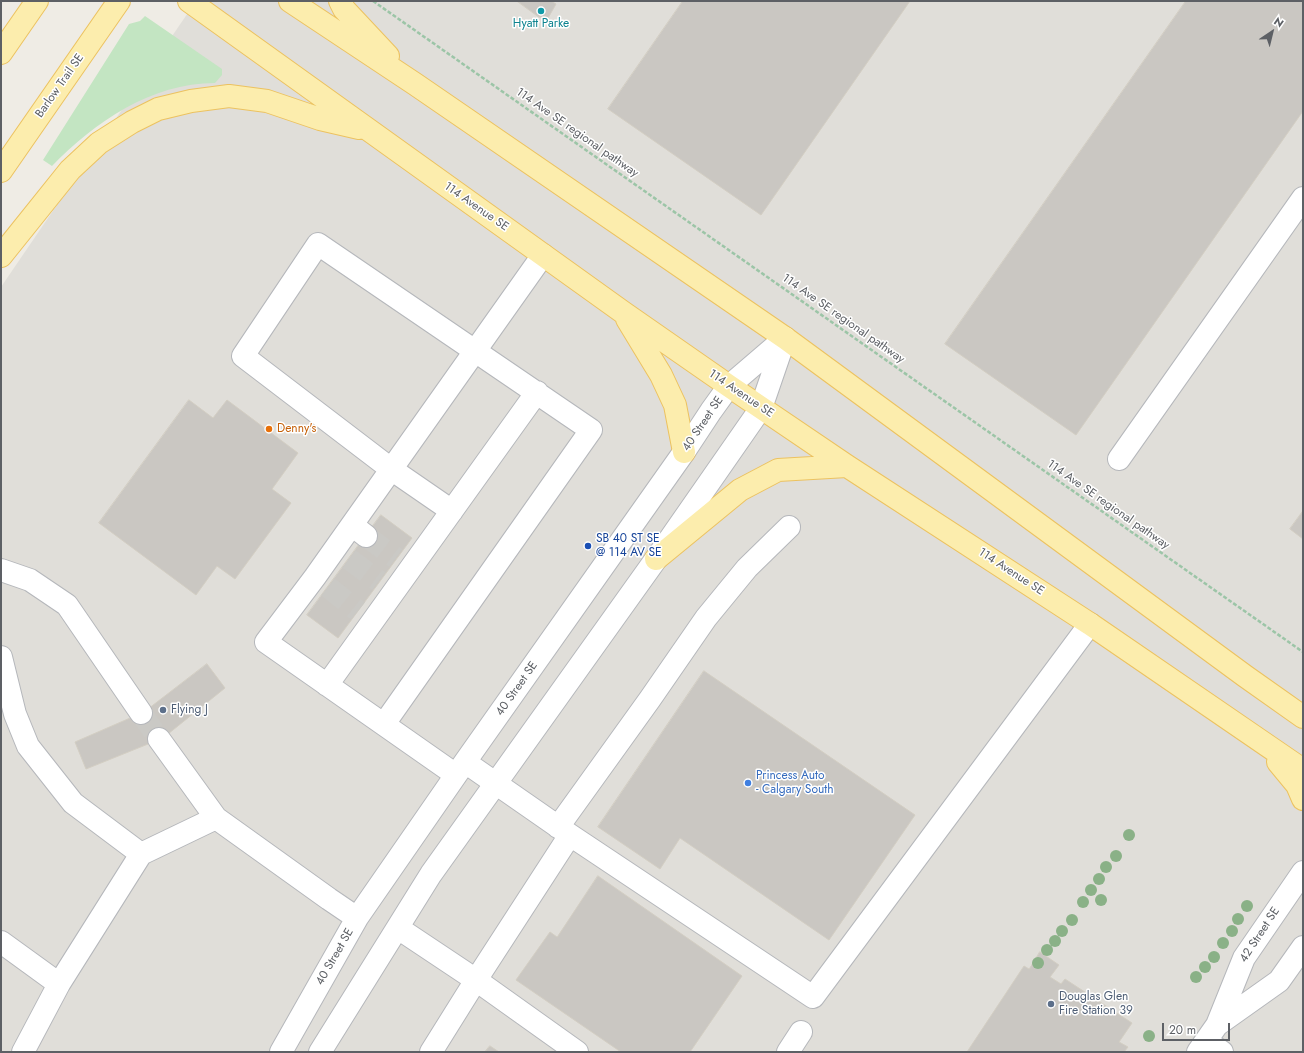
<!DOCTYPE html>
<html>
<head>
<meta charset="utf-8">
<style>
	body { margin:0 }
	#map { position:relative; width:1304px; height:1053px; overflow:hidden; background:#efece5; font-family:Jost,sans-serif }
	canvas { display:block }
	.frame { position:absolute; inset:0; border:2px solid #5d6065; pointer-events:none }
	.north { position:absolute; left:1252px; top:12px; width:40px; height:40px; -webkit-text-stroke:3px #fff; paint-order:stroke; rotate:35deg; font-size:11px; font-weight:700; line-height:16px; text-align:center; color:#5d6065 }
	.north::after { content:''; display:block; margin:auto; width:14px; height:18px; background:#5d6065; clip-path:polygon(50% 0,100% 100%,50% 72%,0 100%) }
	.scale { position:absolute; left:1162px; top:1023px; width:68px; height:18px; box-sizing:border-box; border:2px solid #5d6065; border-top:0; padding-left:5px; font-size:12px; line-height:14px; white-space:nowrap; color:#5d6065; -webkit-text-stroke:3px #fff; paint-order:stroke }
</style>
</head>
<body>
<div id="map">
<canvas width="1304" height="1053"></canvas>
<div class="frame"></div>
<div class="north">N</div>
<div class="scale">20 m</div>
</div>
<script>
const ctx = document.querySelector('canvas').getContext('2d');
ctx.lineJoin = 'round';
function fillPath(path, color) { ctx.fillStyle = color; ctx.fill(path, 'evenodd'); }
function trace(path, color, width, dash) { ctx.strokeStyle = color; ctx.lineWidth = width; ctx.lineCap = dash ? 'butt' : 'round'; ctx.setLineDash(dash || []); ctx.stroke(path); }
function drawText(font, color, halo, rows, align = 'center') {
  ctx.font = font + ' Jost,sans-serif'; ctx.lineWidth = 3; ctx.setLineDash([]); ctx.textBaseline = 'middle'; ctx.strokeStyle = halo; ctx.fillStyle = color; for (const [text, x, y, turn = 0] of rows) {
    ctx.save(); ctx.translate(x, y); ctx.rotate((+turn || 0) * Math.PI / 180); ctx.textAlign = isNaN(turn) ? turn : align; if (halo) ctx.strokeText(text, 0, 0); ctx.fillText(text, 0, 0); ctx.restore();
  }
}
fillPath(new Path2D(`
	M196 1H1303V1052H1V287Z`), '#e0ded9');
fillPath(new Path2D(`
	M145 16 222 69V75L215 83C151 83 95 122 52 166L43 160 129 24 140 21Z`), '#c3e5c2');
const building = new Path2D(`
	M517 1H551L556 4 548 18 539 17Z
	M683 1H910L761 215 608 109Z
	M1186 1H1303V111L1076 435 945 344Z
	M189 400 213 418 227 400 298 453 272 489 291 503 235 579 217 566 196 595 99 523Z
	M1303 511V539L1290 529Z
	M381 515 412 538 338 638 307 615Z
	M207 664 225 688 163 738 86 769 75 742 144 712Z
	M704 671 915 815 829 940 680 838 660 869 598 827Z
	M598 876 742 976 690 1052H621L516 980 550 932 557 937Z
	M1040 952 1059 965 1050 977 1061 984 1065 979 1132 1023 1119 1042 1128 1047 1124 1052H967L1024 966 1029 969Z
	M490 1046 499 1052H485Z`);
fillPath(building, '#cac7c2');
trace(building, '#d3cec3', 1);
trace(new Path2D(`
	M366 536 396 558
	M349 559 379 581
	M328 587 358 611
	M141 713 159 739`), '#cac9c5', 22, [22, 11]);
const minor = new Path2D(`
	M1119 459 1303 198
	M352 525 366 536
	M1 570 30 580 67 605 141 713
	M1 657 15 714 28 746 73 803 141 854
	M327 685 537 392
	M384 724 591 430 318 244 243 356 391 469 452 511
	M159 739 216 818
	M465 762 570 835 813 997 1090 624
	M456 775 266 642 315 577 543 255
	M558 827 650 699 706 618 747 568 789 527
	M398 928 476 980 577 1052
	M1 942 59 984
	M1217 1025 1279 981 1303 947
	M1206 1041 1222 1052
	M23 1052 59 984 141 854 216 818 329 899 357 918
	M281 1052 357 918 465 762 684 452 711 411 729 386 785 338
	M320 1052 431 874 656 559 761 408 785 338
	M431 1052 476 980 570 835
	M788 1052 801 1032
	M1198 1052 1217 1025 1244 958 1303 872`);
const major = new Path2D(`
	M189 1 624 313 729 386 847 466 1090 624 1303 770
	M290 1 415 84 785 338 1245 676 1303 717
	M340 1 344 9 388 56
	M1 53 37 1
	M1 171 119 1
	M1 256 70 170 99 143 132 122 158 109 191 101 229 96 267 101 320 119 359 128
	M627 319 661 375 675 405 684 452
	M656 559 740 490 778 470 847 466
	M1278 762 1297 785 1303 799`);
trace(minor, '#b5b7bb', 24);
trace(major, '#ecc260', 24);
trace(new Path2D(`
	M373 1 1303 652`), '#9cc5a7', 2.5, [4, 2]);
trace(minor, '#fff', 22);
trace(major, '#fcedad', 22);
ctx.fillStyle = '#8ab187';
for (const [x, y] of [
	[1129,835],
	[1116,856],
	[1106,867],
	[1099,879],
	[1091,890],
	[1101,900],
	[1083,902],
	[1247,906],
	[1238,919],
	[1072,920],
	[1062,931],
	[1232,931],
	[1055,941],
	[1223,943],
	[1047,950],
	[1214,957],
	[1038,963],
	[1205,967],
	[1196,977],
	[1149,1036]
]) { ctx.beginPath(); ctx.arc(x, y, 6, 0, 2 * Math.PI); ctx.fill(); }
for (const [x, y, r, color] of [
	[541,11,4,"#0f9aa8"],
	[269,429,4,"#e8710a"],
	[588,546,4,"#1a4fb4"],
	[163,710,4,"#5c6f8a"],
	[748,783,4,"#3f7fe0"],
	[1051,1004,4,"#5c6f8a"]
]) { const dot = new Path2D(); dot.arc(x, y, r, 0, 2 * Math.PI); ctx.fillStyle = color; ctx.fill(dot); trace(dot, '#fff', 1.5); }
drawText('12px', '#0d838f', '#fff', [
	["Hyatt Parke",541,24]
]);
drawText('12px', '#5d6065', '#fff', [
	["Barlow Trail SE",60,86,-55],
	["114 Ave SE regional pathway",577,133,35],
	["114 Avenue SE",476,207,35],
	["114 Ave SE regional pathway",843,319,35],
	["114 Avenue SE",741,394,34],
	["40 Street SE",703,424,-56],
	["114 Ave SE regional pathway",1108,505,35],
	["114 Avenue SE",1011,572,33],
	["40 Street SE",517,689,-55],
	["42 Street SE",1260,935,-57],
	["40 Street SE",335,957,-60]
]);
drawText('12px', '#c56008', '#fff', [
	["Denny's",277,429]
], 'left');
drawText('12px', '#164399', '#fff', [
	["SB 40 ST SE",596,539],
	["@ 114 AV SE",596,553]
], 'left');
drawText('12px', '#4e5e75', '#fff', [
	["Flying J",171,710],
	["Douglas Glen",1059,997],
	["Fire Station 39",1059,1011]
], 'left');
drawText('12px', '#366cbe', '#fff', [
	["Princess Auto",756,776],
	["- Calgary South",756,790]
], 'left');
</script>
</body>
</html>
